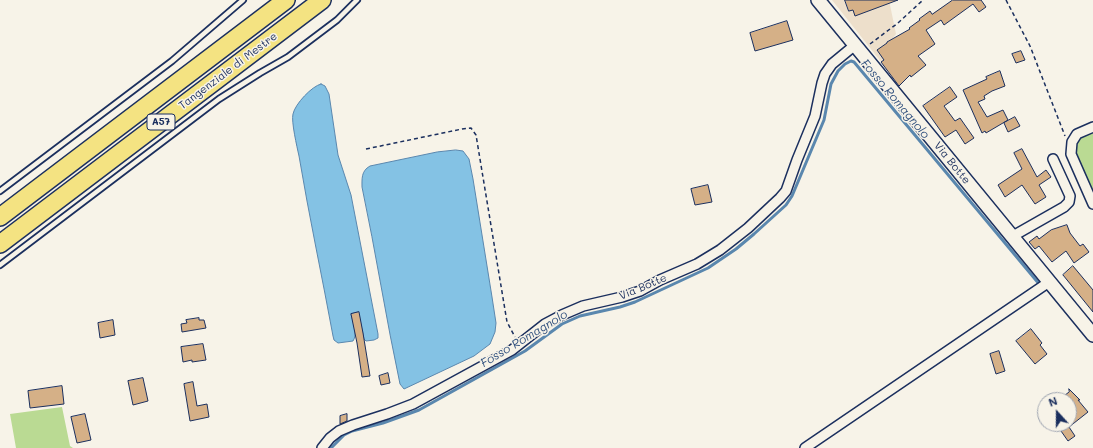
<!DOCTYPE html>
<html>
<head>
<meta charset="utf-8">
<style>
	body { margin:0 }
	#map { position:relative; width:1093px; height:448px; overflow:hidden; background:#f7f3e8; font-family:Mali,sans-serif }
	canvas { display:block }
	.north { position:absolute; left:1037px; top:392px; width:40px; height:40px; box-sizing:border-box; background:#f7f3e8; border:1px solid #9fa5b1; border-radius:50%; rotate:339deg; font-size:11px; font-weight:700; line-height:16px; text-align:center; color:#1b2f5e }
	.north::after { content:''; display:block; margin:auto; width:14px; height:18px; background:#1b2f5e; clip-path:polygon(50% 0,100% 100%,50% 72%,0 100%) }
</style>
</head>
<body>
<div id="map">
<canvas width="1093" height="448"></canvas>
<div class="north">N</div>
</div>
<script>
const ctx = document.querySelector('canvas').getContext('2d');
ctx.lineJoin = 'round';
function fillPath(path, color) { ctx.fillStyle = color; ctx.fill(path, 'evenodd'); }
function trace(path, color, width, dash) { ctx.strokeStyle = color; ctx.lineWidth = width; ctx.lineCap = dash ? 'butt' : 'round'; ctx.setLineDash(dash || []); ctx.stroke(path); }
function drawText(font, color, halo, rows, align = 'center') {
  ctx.font = font + ' Mali,sans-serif'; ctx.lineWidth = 3; ctx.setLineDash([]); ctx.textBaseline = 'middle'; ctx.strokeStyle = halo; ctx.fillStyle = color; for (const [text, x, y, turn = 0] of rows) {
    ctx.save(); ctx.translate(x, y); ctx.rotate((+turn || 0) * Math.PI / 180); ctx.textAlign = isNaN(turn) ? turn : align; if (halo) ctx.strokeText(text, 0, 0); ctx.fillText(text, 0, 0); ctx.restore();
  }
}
fillPath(new Path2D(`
	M832 0H889L896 34 892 39 882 63Z`), '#eddfcb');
fillPath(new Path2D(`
	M1093 130V195L1071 141Z
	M62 407 70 446 73 448H16L10 414Z`), '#bada93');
const water = new Path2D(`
	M321 84 325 86 329 94 338 155 351 195 378 334V338L374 340 366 341 364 339 358 312 351 314C353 322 358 334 353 341L338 343 334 340 333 336C322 276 309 216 299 156 297 147 291 121 293 114 295 104 312 86 321 84Z
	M456 150 463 151 469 159 473 179 492 297 496 323 495 332 490 344 474 356 404 389 400 384C386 319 376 253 362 187 362 179 361 171 370 166L437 152Z`);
fillPath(water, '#84c2e4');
trace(water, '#5a87ae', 1);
trace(new Path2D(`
	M331 448 344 435 352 431 383 423 419 410 525 351 562 324 580 316 620 307 635 302 708 268 736 249 754 234 786 205 792 196 824 120 831 84 838 71 845 64 851 61 854 62 1040 285`), '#5a87ae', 3);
const building = new Path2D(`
	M845 0H898L855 16 853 10 849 11Z
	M953 0H981L986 7 979 12 973 4 944 25 941 20 926 30 935 44 918 56 926 65 911 77 910 75 899 86 881 62 884 60 877 50 887 43V42L910 29 909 28 920 20 919 19 930 11 932 14Z
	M787 21 793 40 755 51 750 33Z
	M1021 51 1025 60 1016 63 1012 54Z
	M1000 71 1005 86 992 91 984 96 985 99 978 102 987 117 1003 110 1008 120 986 133 985 131 982 133 963 90 987 79 986 77Z
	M950 87 957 97 944 106 955 121 960 118 974 138 965 144 956 130 945 137 923 106Z
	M1015 117 1020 126 1008 132 1004 123Z
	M1022 149 1037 177 1046 170 1051 177 1039 185 1046 197 1035 204 1022 185 1005 197 998 185 1022 169 1014 153Z
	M708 185 712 202 695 205 691 189Z
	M1067 225 1070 233 1080 246 1083 244 1089 252 1074 263 1066 251 1052 262 1039 246 1035 249 1029 242 1037 236 1039 239 1051 230Z
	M1073 266 1093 290V312L1063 275Z
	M359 312 363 333 370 376 362 377 357 343 351 314Z
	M199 318V320H204L206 328 182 332 181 324 187 323 186 320Z
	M113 320 115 335 100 338 98 323Z
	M1031 329 1042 343 1040 345 1047 354 1035 364 1016 341Z
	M203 344 206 360 192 362V360L183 362 181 347Z
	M999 351 1005 371 996 374 990 354Z
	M388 373 390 383 381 385 379 376Z
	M143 378 148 401 133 405 128 381Z
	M193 382 197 406 207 404 209 417 190 421 184 384Z
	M62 386 64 404 30 408 28 391Z
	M1069 389 1080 400H1078L1088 412 1069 427 1075 436 1068 441 1061 431 1068 426 1069 427V400H1059L1069 392Z
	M85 414 91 440 77 443 71 417Z
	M347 414V421L340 424V416Z`);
fillPath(building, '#d5b087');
trace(building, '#1b2f5e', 1);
const lane = new Path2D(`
	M0 191 172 61 243 0
	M0 265 219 99 260 73 288 57 337 20 357 0`);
const street = new Path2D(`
	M1093 127 1077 134 1072 142 1071 154 1093 204
	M1013 236 1064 207 1069 202 1070 196 1053 159
	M322 448 330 438 339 431 353 425 387 414 413 404 512 350 545 324 562 315 583 306 622 297 640 291 660 280 697 264 720 250 748 228 780 198 786 191 797 160 815 116 822 83 825 74 832 64 855 45
	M805 448 1049 282`);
const secondary = new Path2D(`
	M818 0 1093 335`);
const highway = new Path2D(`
	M0 217 286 0
	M0 244 322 0`);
trace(lane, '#1b2f5e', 8);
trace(street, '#1b2f5e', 12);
trace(secondary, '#1b2f5e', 16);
trace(highway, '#1b2f5e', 20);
trace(new Path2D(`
	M1006 0 1030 46 1065 136
	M870 44 898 23 923 0
	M366 149 462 129 471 128 476 135 507 322 515 337`), '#1b2f5e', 1.5, [4, 3]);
trace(lane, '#f7f3e8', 4.5);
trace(street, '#f7f3e8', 9);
trace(secondary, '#f7f3e8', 13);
trace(highway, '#f4e382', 17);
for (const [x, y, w] of [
	[161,122,28]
]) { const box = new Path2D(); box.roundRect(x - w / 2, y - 8, w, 16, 3); ctx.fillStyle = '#f7f3e8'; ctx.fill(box); trace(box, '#1b2f5e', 1); }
drawText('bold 10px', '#1b2f5e', null, [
	["A57",161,122]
]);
drawText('11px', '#1b2f5e', '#f7f3e8', [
	["Tangenziale di Mestre",228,71,-37],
	["Via Botte",952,163,51],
	["Via Botte",643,287,-23]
]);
drawText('italic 12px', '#355480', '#f7f3e8', [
	["Fosso Romagnolo",895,99,50],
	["Fosso Romagnolo",524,339,-31]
]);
</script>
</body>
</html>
